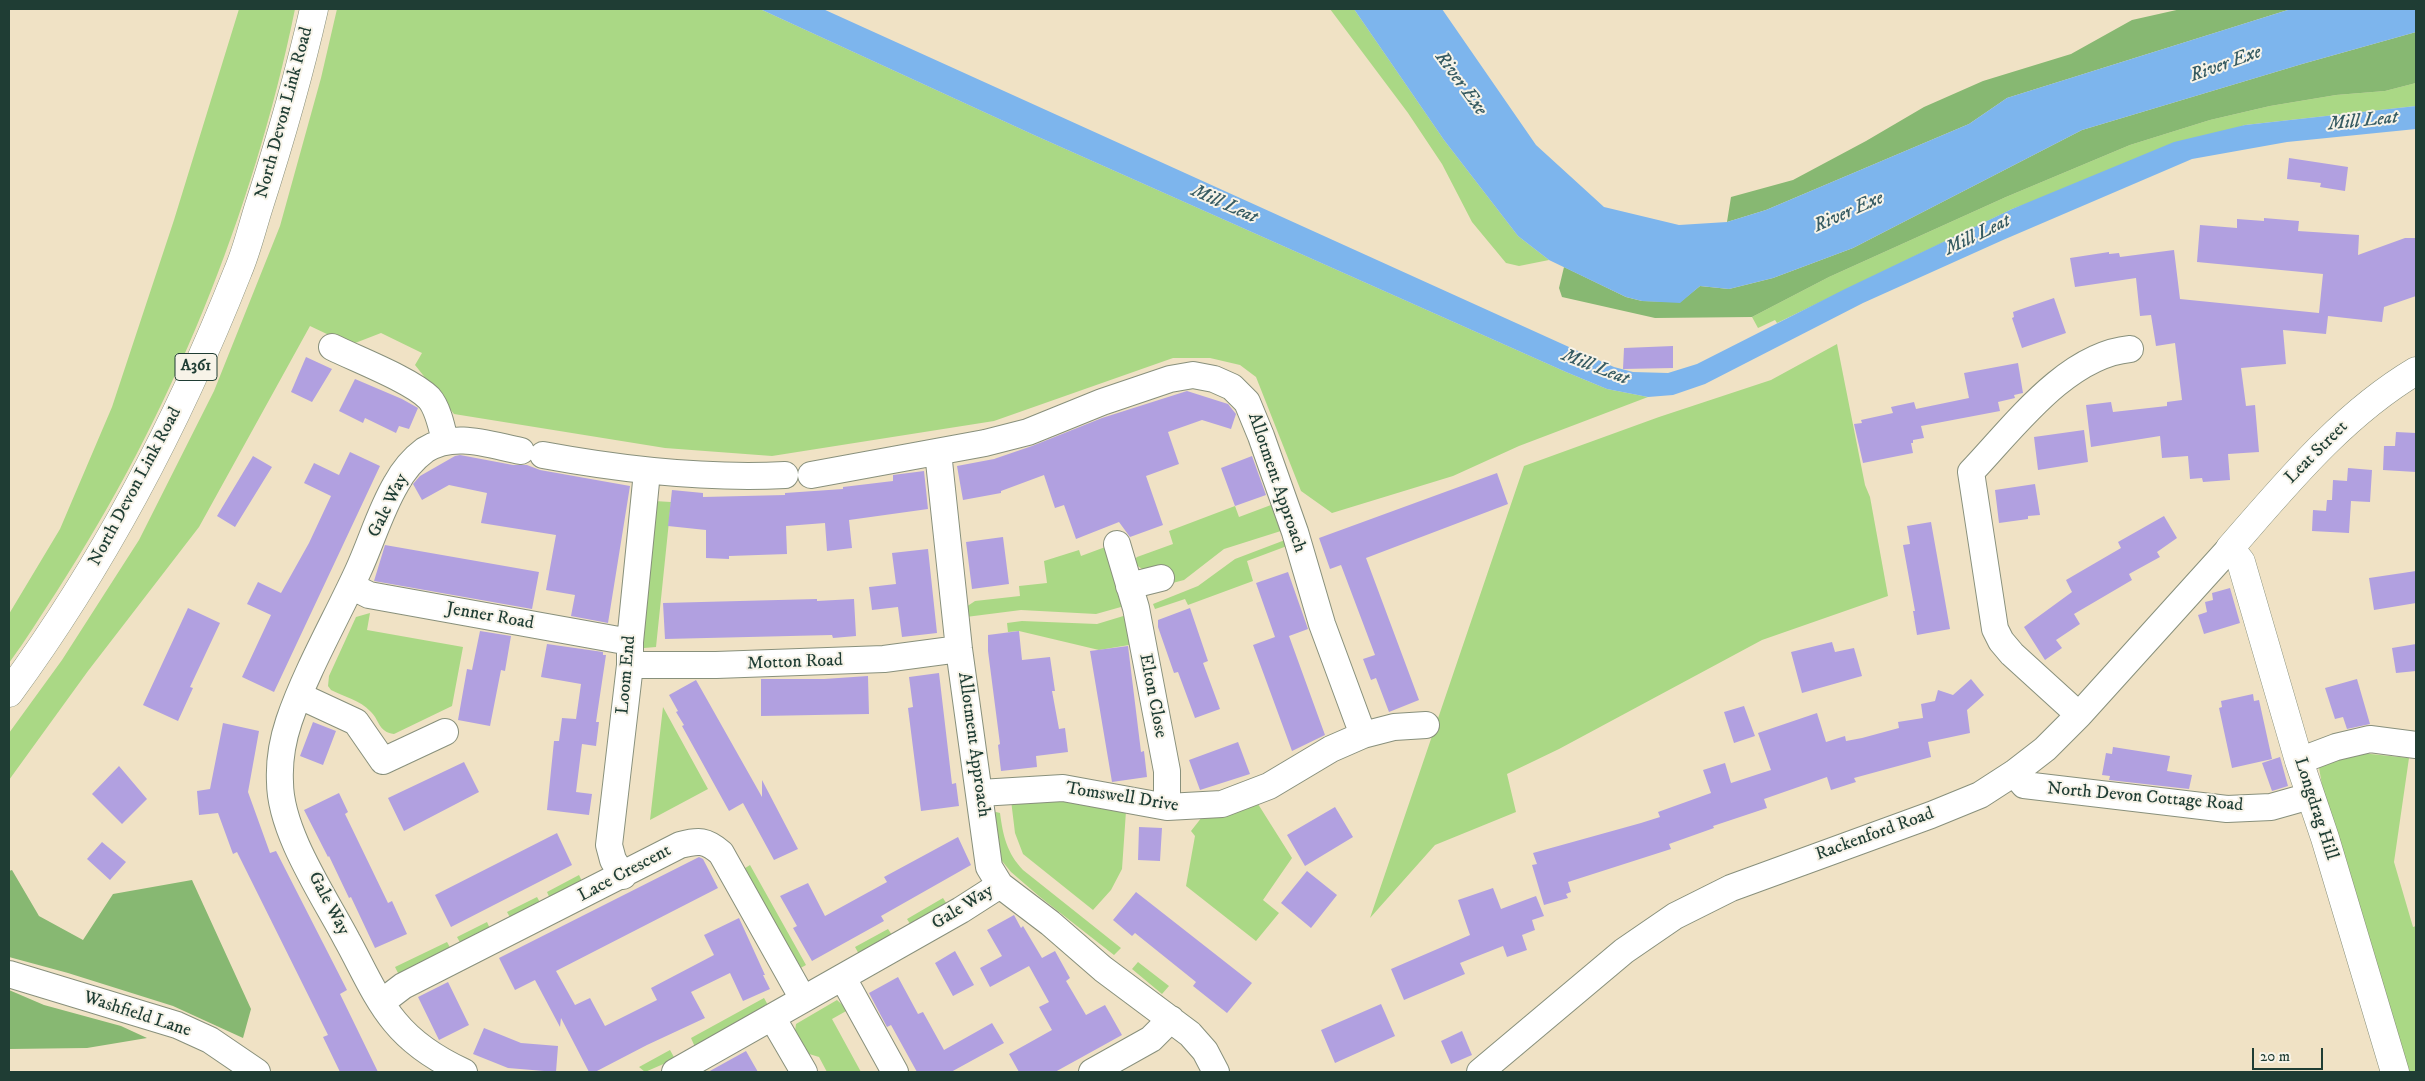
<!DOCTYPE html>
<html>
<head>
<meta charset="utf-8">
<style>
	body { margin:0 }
	#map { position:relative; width:2425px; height:1081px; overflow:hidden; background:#f0e2c5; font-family:"IM FELL DW Pica",serif }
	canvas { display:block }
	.frame { position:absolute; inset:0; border:10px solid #1f3d34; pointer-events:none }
	.scale { position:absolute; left:2252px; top:1048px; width:71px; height:22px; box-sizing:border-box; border:2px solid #1f3d34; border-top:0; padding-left:6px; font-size:15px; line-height:18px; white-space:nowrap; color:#1f3d34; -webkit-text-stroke:4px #f7f3e8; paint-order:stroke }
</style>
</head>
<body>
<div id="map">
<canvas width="2425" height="1081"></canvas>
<div class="frame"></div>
<div class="scale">20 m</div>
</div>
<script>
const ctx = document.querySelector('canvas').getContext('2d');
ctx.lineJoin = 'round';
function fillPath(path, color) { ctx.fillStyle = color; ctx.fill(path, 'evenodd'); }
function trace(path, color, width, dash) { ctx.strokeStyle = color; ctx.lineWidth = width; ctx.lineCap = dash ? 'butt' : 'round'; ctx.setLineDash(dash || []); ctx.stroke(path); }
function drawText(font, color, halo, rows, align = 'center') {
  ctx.font = font + ' "IM FELL DW Pica",serif'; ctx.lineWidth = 4; ctx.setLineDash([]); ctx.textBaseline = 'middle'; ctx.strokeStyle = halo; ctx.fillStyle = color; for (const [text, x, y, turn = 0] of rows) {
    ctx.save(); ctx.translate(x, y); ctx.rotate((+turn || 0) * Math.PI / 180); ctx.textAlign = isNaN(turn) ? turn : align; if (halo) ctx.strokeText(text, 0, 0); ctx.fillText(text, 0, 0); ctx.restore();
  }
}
fillPath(new Path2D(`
	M239 9H295C253 214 171 415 57 591 41 615 26 640 9 663V614L60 529 112 407 174 220Z
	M337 9H760L1034 135 1566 372 1607 389 1648 397 1519 446 1453 476 1332 513 1301 491 1256 377 1240 365 1210 358H1173L994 421 772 456 665 448 454 414 415 365 422 353 381 333 350 345 310 326 199 527 88 671 9 780V733L62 660 139 540 214 391 280 226 321 78Z
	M1330 9H1354L1444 140 1518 236 1549 260 1519 266 1506 263 1472 222 1442 164 1408 113Z
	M2416 83V106L2245 125 2012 209 1777 323 1775 320 1758 328 1752 317 1829 277 2006 197 2130 145 2210 120 2270 106 2336 95 2385 91Z
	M1837 344 1865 485 1870 497 1888 596 1762 640 1559 749 1507 774 1516 812 1435 845 1370 918 1524 466 1659 417 1771 380Z
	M654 501 671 502 656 647 644 648 640 640Z
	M1271 505H1277L1284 530 1224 549 1184 580 1165 585 1132 562 1137 557 1173 544 1169 531 1235 506 1239 517Z
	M1285 540 1287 546 1247 561 1253 581 1188 605 1185 599 1155 609 1153 604 1198 586 1235 559Z
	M1108 546 1128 605 1096 614 1021 610 966 617V607L975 601 1020 596 1019 586 1047 583 1044 561 1079 550 1081 556Z
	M370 613 367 630 463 647 452 706 394 734C378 732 380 720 370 711 361 701 343 696 331 690L328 686 329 676 356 617Z
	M1130 614 1135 644 1099 650 1019 631 1008 632 1007 623 1022 621 1097 624Z
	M663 707 708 789 650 820Z
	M2342 751 2409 758 2394 862 2413 927 2416 926V1072H2403L2322 785 2318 762Z
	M1042 797 1126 811 1122 869 1111 890 1093 910 1023 854 1015 833 1011 800Z
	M1258 804 1292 858 1263 900 1279 913 1256 941 1186 886 1195 836 1191 831 1202 817Z
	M996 812 1000 813C1003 836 1007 853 1023 870L1121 948 1114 955 1040 897 1011 872 1002 861 996 849 994 813Z
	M750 865 806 965 797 970 742 870Z
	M579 875 584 885 551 901 547 892Z
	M537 897 542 906 512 921 507 912Z
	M943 898 948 906 912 927 907 919Z
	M487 922 491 931 462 946 457 937Z
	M888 929 894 938 860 956 855 947Z
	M447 942 452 951 400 977 395 967Z
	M1138 962 1169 986 1162 994 1132 969Z
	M764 998 769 1007 695 1047 691 1038Z
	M837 1000 848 1010 832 1019 861 1072H827L819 1057 806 1053 795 1031 796 1024Z
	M670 1050 675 1059 645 1072 639 1067Z`), '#aad885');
fillPath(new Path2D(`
	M2181 9H2291L2007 98 1969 124 1766 210 1727 222 1731 197 1793 180 1866 141 1924 107 1983 81 2071 54 2132 20Z
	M2416 32V83L2385 91 2336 95 2270 106 2210 120 2130 145 2006 197 1829 277 1752 317 1655 318 1562 297 1559 288 1564 267 1626 297 1642 301 1680 302 1700 286 1729 289 1773 278 1853 248 2082 130 2302 64Z
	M12 870 39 916 83 940 113 894 192 880 251 1009 243 1038 173 1006 68 973 9 957V871Z
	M9 990 44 1005 121 1026 147 1038 87 1048 9 1049Z`), '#87b872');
fillPath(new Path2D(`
	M760 9H823L1569 347 1614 367 1633 372 1668 373 1697 364 1845 289 2012 209 2174 142 2245 125 2416 106V129L2287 142 2192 159 2003 240 1863 303 1705 384 1673 395 1648 397 1607 389 1566 372 1034 135Z
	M1354 9H1442L1536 145 1604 207 1679 225 1727 222 1766 210 1969 124 2007 98 2291 9H2416V32L2302 64 2082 130 1853 248 1773 278 1729 289 1700 286 1680 303 1642 301 1626 297 1549 260 1518 236 1444 140Z`), '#7db5ed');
fillPath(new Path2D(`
	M2289 158 2348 167 2345 191 2320 187 2321 183 2287 179Z
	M2264 218 2299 221 2298 231 2359 235 2358 255 2405 238H2416V296L2384 307 2382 322 2328 316 2326 334 2283 330 2286 364 2241 368 2246 406 2255 405 2259 452 2228 454 2230 480 2203 482 2202 478 2190 479 2188 456 2162 458 2160 436 2091 447 2086 405 2111 402 2113 412 2167 406V402L2182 400 2175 343 2156 346 2151 315 2140 316 2136 278 2075 287 2070 258 2109 252V254L2119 253 2120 257 2174 250 2180 299 2319 313 2323 274 2197 262 2200 225 2237 228V219L2264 221Z
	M2054 298 2066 333 2022 348 2012 318 2014 317 2013 312Z
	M1673 346V368L1623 369 1624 348Z
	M306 357 332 369 312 402 291 392Z
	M2018 363 2023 393 2014 395 2015 398 1998 402 2000 411 1921 426 1924 438 1913 440V443H1911L1913 453 1863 463 1854 424 1862 423 1861 420 1893 413 1891 407 1914 402 1916 409 1969 398 1964 373Z
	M355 379 402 399 418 408 409 429 399 426 396 433 365 418 363 423 339 411Z
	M1187 391 1228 404 1236 414 1231 429 1202 420 1168 432 1179 464 1146 476 1163 525 1130 537 1119 522 1076 539 1064 505 1055 508 1044 475 1001 491V493L963 500 957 466 994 459 1032 446 1102 418Z
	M2084 430 2088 462 2038 470 2034 437Z
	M2396 432 2416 433V472L2383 470 2384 446H2395Z
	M350 452 380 466 274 692 242 677 271 615 247 604 258 582 281 593 309 543 331 496 304 483 314 463 339 475Z
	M460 455 513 465H527L540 470 630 486 608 623 571 616 575 595 546 590 556 535 481 523 487 493 449 485 422 500 413 484 420 476 455 456Z
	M253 456 272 467 235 527 217 516Z
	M1252 456 1266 495 1235 506 1221 468Z
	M2348 468 2372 470 2370 502 2351 501 2349 533 2312 531 2313 510 2326 511 2327 500H2332L2333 480 2347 481Z
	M924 471 928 509 849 520 852 548 827 551 825 523 786 526 787 554 729 556V559L706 558V530L668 526 672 490 703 493V497L785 495V493L843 489V487L893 481V475Z
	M1497 473 1508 504 1366 558 1419 700 1389 712 1376 678 1371 680 1363 659 1375 655 1341 565 1330 569 1319 538Z
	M2035 484 2040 515 2028 516V519L1999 523 1995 490Z
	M2164 516 2177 538 2157 552 2160 557 2129 574 2132 580 2074 614 2080 624 2056 640 2062 648 2045 660 2024 627 2072 592 2066 580 2121 548 2118 542Z
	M1931 522 1950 629 1917 635 1913 611H1915L1903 545 1910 544 1907 526Z
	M1003 537 1009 584 972 589 966 542Z
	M385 545 539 572 532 609 374 581Z
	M928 549 937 633 902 637 898 607 872 610 869 587 896 584 892 553Z
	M2416 571V603L2374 610 2369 578Z
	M1288 572 1308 629 1289 636 1325 735 1292 751 1253 645 1275 637 1256 583Z
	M2230 588 2240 623 2204 634 2198 615 2207 612 2205 602 2213 600 2212 593Z
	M817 599V601L854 599 856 636 833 638 832 635 665 639 663 603Z
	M188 608 220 623 190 687 193 688 178 721 143 705Z
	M1190 608 1208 661 1203 663 1220 709 1195 718 1178 672 1174 673 1158 627V620Z
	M480 631 511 636 505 671 501 670 490 726 458 720 467 669 472 670Z
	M1019 631 1022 660 1050 657 1055 691H1052L1059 729 1065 728 1068 752 1036 756 1037 767 1001 771 998 745 1000 744 988 651V635Z
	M1832 642 1835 652 1854 648 1862 676 1802 693 1791 652Z
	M547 644 603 652V655H606L596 722H599L596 746 582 744 576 792 592 794 589 815 547 810 554 741H559L562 718 576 719 581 684 541 677Z
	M2416 644V671L2396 673 2392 648Z
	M1128 646 1141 752 1144 751 1147 777 1112 782 1090 651Z
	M939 673 952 784 956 783 959 806 921 811 908 708 913 707 909 677Z
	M868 676 869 714 761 716V679H824Z
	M1971 679 1984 695 1967 710 1970 733 1928 742 1931 757 1854 778 1856 782 1831 790 1827 777 1764 799 1767 808 1713 826 1714 828 1669 844 1671 849 1568 882 1571 892 1566 894 1568 898 1544 905 1532 865 1537 864 1533 853 1641 823 1660 817 1658 812 1711 793 1703 770 1725 763 1731 783 1771 770 1758 733 1817 713 1826 742 1845 736 1846 741 1862 738 1899 728 1898 722 1923 718 1921 704 1935 701 1938 690 1953 695Z
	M2357 679 2370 724 2347 729 2343 717 2335 719 2325 688Z
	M696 680 762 797V780L798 849 774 860 743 803 729 811 682 726 684 725 676 712 678 711 669 695Z
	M2253 694 2254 701 2259 700 2272 759 2232 768 2219 708 2222 707 2221 701Z
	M1744 706 1755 736 1734 743 1724 712Z
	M313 722 336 731 323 765 300 756Z
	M223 723 259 731 248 792 270 853 276 851 347 990 340 994 378 1072H340L323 1037 328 1035 237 852 233 854 218 813 199 815 197 791 210 789Z
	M1238 742 1250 774 1200 790 1189 760Z
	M2113 747 2170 756 2167 771 2192 775 2189 789 2109 780 2110 776 2102 775 2106 753 2112 754Z
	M2280 757 2288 786 2272 791 2262 763Z
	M464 762 479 792 404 831 388 798Z
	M119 766 147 799 122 824 92 794Z
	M339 793 348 812 345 814 388 903 392 901 407 934 375 948 351 897 349 898 329 856 328 857 304 810Z
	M1335 807 1353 837 1305 866 1287 835Z
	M1139 827 1162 828 1160 861 1138 860Z
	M557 833 572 865 451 927 435 895Z
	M958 837 971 865 881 916 884 921 812 961 793 928 797 926 780 896 808 883 825 916 887 882 884 877Z
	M102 842 126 862 110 880 87 859Z
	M699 857 703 859 718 888 556 971 575 1005 590 998 605 1026 657 1000 651 988 714 955 704 935 739 918 765 975H763L770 989 743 1001 730 973 691 992 705 1018 647 1045 595 1072H589L561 1018 560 1027 535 980 515 990 499 958Z
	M1307 871 1337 895 1311 928 1281 903Z
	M1493 888 1501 909 1536 896 1544 916 1532 920 1535 930 1522 935 1527 950 1507 957 1503 946 1460 963 1465 974 1404 1000 1391 969 1470 935 1458 900Z
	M1136 892 1252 983 1227 1013 1193 986 1196 982 1135 933 1132 936 1113 920Z
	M1014 915 1021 928 1023 926 1042 958 1055 951 1070 978 1066 981 1086 1015 1105 1005 1122 1035 1055 1072H1019L1009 1054 1052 1030 1039 1007 1049 1002 1029 966 990 987 980 968 1002 956 987 930Z
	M955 951 974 985 953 996 935 963Z
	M898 977 918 1014 923 1012 944 1050 992 1023 1004 1043 951 1072H917L891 1025 887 1027 869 993Z
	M448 982 469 1025 439 1040 418 997Z
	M1381 1004 1395 1036 1335 1063 1321 1030Z
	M484 1028 521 1043 558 1046 556 1072 508 1068 473 1054Z
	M1462 1031 1472 1055 1451 1064 1441 1041Z
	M746 1051 758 1072H708Z`), '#b1a0e0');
const minor = new Path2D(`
	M332 347C356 359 411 380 429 398 438 408 442 428 445 441
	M938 452 959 649 989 867 1000 885
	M543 455C624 470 703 479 785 475
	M811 475 985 443 1028 432 1102 402 1170 379 1193 375 1214 379 1232 387 1247 402 1261 436 1295 532 1322 624 1363 735
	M1117 544 1136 608 1167 771V807
	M351 586 369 595 630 642
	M1129 586 1161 578
	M630 665H716L884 659 959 649
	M300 696 356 722 383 761 445 732
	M2079 715 2012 654 2001 641 1995 629 1971 472C2013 428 2066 355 2130 349
	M2299 761 2336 747 2370 739 2416 745
	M2014 773 2024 785 2227 809 2271 807 2310 796
	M980 793 1063 788 1167 807 1222 804 1269 786 1331 749 1363 735 1394 727 1426 725
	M623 876 613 860 609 845 630 665V642L647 472
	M9 974 177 1025 210 1040 257 1072
	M843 978 895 1072
	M382 1002 403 986 680 845C699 840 706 840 721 853L803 999
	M772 1017 804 1072
	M464 1072C438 1060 413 1044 395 1022 375 998 362 967 347 940 324 896 280 832 280 782 279 762 283 739 289 721 306 671 336 619 358 571 371 543 380 511 396 484 403 471 413 459 425 450 454 431 490 445 521 451
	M675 1072 961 910 1000 885 1050 923 1103 969 1190 1034 1205 1051 1216 1072
	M1092 1072 1151 1039 1171 1019
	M1480 1072 1624 951 1675 916 1731 888 1931 815 1980 795 2014 773 2045 749 2079 715 2230 548`);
const major = new Path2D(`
	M2395 1072 2325 838 2299 761 2241 562 2230 548C2286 484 2342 415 2416 371`);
const highway = new Path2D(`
	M9 693C105 562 178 423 238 271 247 250 252 228 259 206 280 141 299 75 314 9`);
trace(minor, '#88907c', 28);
trace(major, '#88907c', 29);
trace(highway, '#88907c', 29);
trace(minor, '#fff', 26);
trace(major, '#fff', 28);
trace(highway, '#fff', 28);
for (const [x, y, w] of [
	[196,367,42]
]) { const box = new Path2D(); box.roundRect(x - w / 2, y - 13.5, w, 27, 4); ctx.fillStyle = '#f7f3e8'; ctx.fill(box); trace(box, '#1f3d34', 1); }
drawText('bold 16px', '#1f3d34', null, [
	["A361",196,367]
]);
drawText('18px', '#1f3d34', '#f7f3e8', [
	["North Devon Link Road",285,113,-75],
	["Leat Street",2317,453,-45],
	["Allotment Approach",1276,483,71],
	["North Devon Link Road",136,487,-62],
	["Gale Way",389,506,-64],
	["Jenner Road",490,617,10],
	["Motton Road",795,663,-2],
	["Loom End",627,675,-85],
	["Elton Close",1152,696,79],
	["Allotment Approach",973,745,82],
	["Tomswell Drive",1122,798,9],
	["North Devon Cottage Road",2145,798,5],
	["Longdrag Hill",2315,809,72],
	["Rackenford Road",1875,835,-20],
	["Lace Crescent",625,874,-28],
	["Gale Way",328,904,62],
	["Gale Way",963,908,-32],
	["Washfield Lane",137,1015,18]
]);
drawText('italic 19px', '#365b62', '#f7f3e8', [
	["River Exe",2226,65,-20],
	["River Exe",1460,84,54],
	["Mill Leat",2363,122,-6],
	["Mill Leat",1224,205,24],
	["River Exe",1849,213,-24],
	["Mill Leat",1978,236,-26],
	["Mill Leat",1595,368,21]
]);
</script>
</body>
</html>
